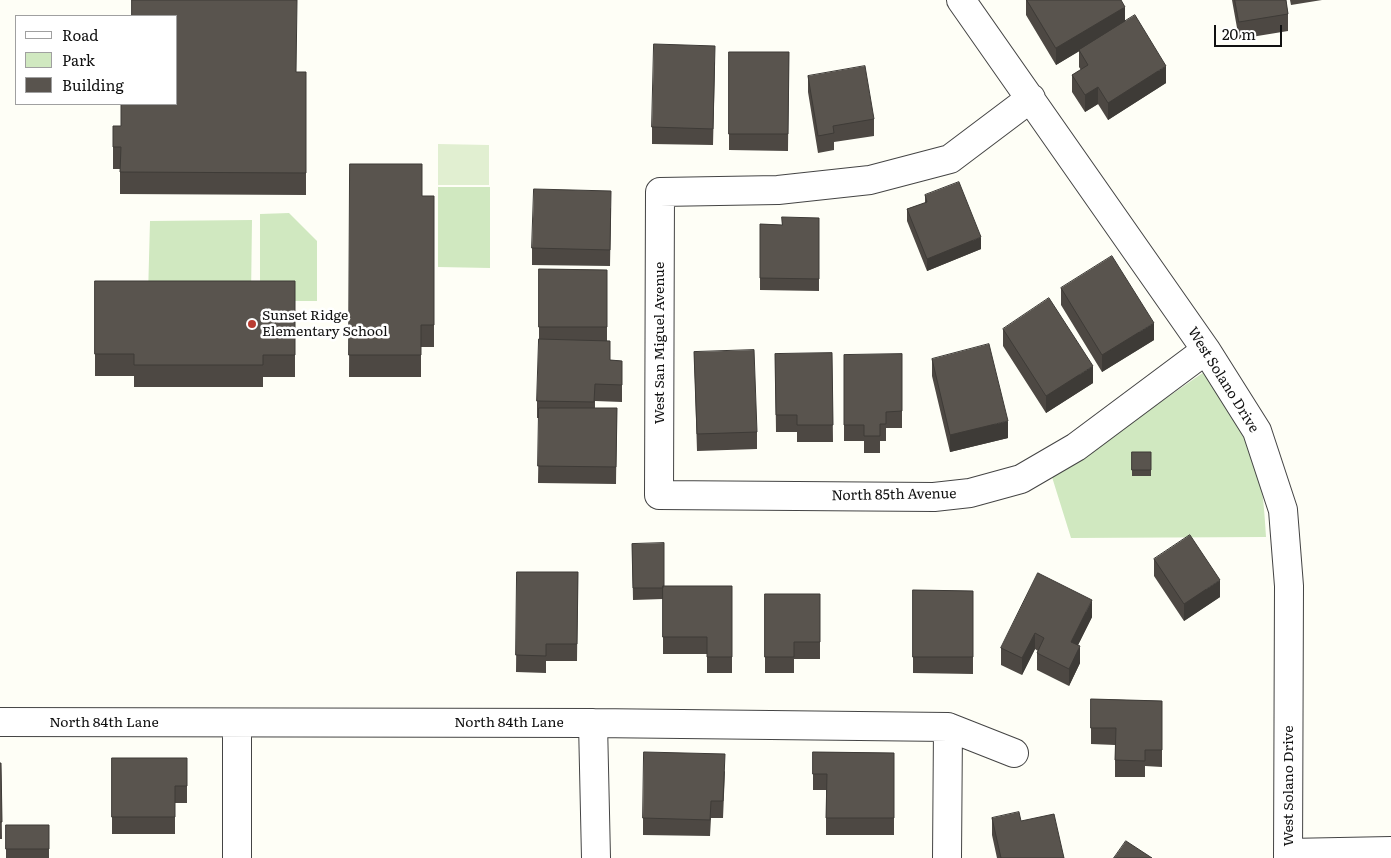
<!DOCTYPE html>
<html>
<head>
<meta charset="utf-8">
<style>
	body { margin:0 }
	#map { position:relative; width:1391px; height:858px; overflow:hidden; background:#fefef6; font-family:Literata,serif }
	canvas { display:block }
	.legend { position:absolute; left:15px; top:15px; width:162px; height:90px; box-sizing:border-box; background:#fff; border:1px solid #a0a0a0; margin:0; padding:6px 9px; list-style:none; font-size:15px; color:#111 }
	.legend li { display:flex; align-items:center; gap:10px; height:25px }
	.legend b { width:25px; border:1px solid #a0a0a0 }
	.scale { position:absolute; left:1214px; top:25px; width:68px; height:22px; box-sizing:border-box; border:2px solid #111; border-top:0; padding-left:6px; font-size:15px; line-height:18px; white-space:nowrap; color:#111; -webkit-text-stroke:4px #fff; paint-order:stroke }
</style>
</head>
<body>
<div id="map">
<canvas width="1391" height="858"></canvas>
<ul class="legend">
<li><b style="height:6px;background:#fff"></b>Road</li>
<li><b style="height:14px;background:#d0e8c0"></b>Park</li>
<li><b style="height:14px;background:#59544e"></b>Building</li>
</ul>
<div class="scale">20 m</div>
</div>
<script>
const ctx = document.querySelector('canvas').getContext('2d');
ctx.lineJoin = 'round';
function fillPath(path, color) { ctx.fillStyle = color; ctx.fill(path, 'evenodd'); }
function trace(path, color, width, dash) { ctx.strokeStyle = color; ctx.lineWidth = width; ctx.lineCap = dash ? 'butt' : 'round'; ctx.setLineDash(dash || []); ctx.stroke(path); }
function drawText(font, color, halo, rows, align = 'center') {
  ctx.font = font + ' Literata,serif'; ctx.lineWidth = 5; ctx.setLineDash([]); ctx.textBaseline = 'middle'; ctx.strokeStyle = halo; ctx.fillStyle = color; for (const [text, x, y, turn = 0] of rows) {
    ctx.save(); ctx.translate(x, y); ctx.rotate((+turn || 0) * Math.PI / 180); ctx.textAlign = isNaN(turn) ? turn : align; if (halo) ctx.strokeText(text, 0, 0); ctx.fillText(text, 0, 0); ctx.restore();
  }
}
fillPath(new Path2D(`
	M438 187H490V268L438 267Z
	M289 213 317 241V301H260V214Z
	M252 220 251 297 148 296 150 221Z
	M1204 372C1228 408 1255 446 1262 490 1264 506 1265 521 1266 537L1071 538 1052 477Z`), '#d0e8c0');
fillPath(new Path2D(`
	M438 144 489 145V185H438Z`), '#e1efd1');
const street = new Path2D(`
	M961 0 1206 350 1257 431 1283 510 1289 586 1288 858
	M1031 98 950 159 870 180 778 190 660 192 659 495 934 497 970 493 1021 479 1076 447 1206 350
	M0 722 593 723 948 727 1014 753
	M237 723V858
	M593 723 596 858
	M1288 853 1391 851
	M947 858 948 727`);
trace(street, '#444', 30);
trace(street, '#fff', 28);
fillPath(new Path2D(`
	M1026 0H1121L1125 21 1166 83 1108 120 1098 104 1085 112 1072 92V75L1081 70 1079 67V51L1056 65 1026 15Z
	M1232 0H1286L1288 14V31L1239 39Z
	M1290 0H1322L1291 5Z
	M729 52H789L788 151 729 150Z
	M715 62 713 145 652 144V127Z
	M296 72H306V195L120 194V169H113V126H121Z
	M808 76 874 119V136L834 142V150L818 153 808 92Z
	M350 164 422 196H434V347H421V377H349Z
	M925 195 981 249 927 271 907 221V209L925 203Z
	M611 208 610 266 532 265V248Z
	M819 218V291L760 290V224L782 225Z
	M539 269 607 270V341L610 360 622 361V402L595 401V408H617L616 484 538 483 539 418H537V401L539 339Z
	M95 281H295V377H263V387H134V376H95Z
	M1061 288 1154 340 1102 372 1061 305Z
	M1003 329 1093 383 1046 413 1003 346Z
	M694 352 757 432V449L697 451Z
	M832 353 833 442H797V432H776L775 354Z
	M902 354V428H886V441H880V453H864V441H844V355Z
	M932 359 1008 438 950 452 932 376Z
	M1132 452H1151V476H1132Z
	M632 544 664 586H732V673H707V654H663V599L633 600Z
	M1154 559 1220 597 1184 621 1154 576Z
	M517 572H578L577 661H546V673L516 672Z
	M1038 573 1092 617 1078 645 1080 663 1069 686 1037 670V653L1038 651 1035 649 1022 675 1001 665V648Z
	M913 590 973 591V674L913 673Z
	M765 594H820V659H794V673H765Z
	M1091 699 1162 701V767L1145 766V777H1115V745L1091 744Z
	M813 752 894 753V835H826V790H813Z
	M112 758H187V803H175V834H112Z
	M0 763H1L2 839H0Z
	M725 771 723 818H711L710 836 643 835V818Z
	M992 818 1021 821 1064 858H997L992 835Z
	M6 825H49V858H6Z`), '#4d4843');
fillPath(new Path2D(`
	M1125 7V24L1056 65V48Z
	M1166 66V83L1108 120V103Z
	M1098 87V104L1085 112V95Z
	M981 237V249L927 271V259Z
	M1154 323V340L1102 372V355Z
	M1093 366V383L1046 413V396Z
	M1008 421V438L950 452V435Z
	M1220 580V597L1184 621V604Z
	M1092 600V617L1071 659V642Z
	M1035 633V649L1022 675V658Z
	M1080 646V663L1069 686V669Z`), '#3e3b37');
const building = new Path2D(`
	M132 0H297L296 72H306V173L120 172 121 147H113V126H121V104H176V16H132Z
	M1027 0H1121L1125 7 1056 48Z
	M1235 0H1286L1288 14 1239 22Z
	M1135 15 1166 66 1108 103 1098 87 1085 95 1072 75 1088 65 1079 50Z
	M654 44 715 46 713 129 652 127Z
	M729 52H789L788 134H729Z
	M865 66 874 119 833 126 834 133 818 136 808 76Z
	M350 164H422V196H434V325H421V355H349Z
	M959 182 981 237 927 259 907 209 927 202 925 195Z
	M534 189 611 191 610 250 532 248Z
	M782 217 819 218V279L760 278V224L782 225Z
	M1112 256 1154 323 1102 355 1061 288Z
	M539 269 607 270V327H539Z
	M95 281H295V355H263V365H134V354H95Z
	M1049 298 1093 366 1046 396 1003 329Z
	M539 339 610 341V360L622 361V385L595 384 594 402 537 401Z
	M989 344 1008 421 950 435 932 359Z
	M754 350 757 432 697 434 694 352Z
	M832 353 833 425H797V415H776L775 354Z
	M902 354V411L886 412V424H880V436H864V425H844V355Z
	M539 408H617L616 467 538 466Z
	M1132 452H1151V470H1132Z
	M1190 535 1220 580 1184 604 1154 559Z
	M664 543V586H663V588H633L632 544Z
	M517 572H578L577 644H546V656L516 655Z
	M1038 573 1092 600 1071 642 1080 646 1069 669 1037 653 1044 638 1035 633 1022 658 1001 648Z
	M663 586H732V657H707V637H663Z
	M913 590 973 591V657H913Z
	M765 594H820V642H794V657H765Z
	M1091 699 1162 701V750H1145V761L1115 760 1116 728H1091Z
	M644 752 725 754 723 801H711L710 820 643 818Z
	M813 752 894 753V818H826L827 774H813Z
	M112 758H187V786H175V817H112Z
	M0 763H1L2 822H0Z
	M1019 812 1021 821 1054 814 1064 858H1001L992 818Z
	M6 825H49V849H6Z
	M1126 841 1152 858H1114Z`);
fillPath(building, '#59544e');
trace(building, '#3e3b37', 1);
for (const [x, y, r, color] of [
	[252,324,5,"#b93c31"]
]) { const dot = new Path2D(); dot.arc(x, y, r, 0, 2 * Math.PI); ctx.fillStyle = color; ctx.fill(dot); trace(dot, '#fff', 2); }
drawText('14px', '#111', '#fff', [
	["Sunset Ridge",262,316],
	["Elementary School",262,332]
], 'left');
drawText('14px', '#111', '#fff', [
	["West San Miguel Avenue",660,343,-90],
	["West Solano Drive",1223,380,58],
	["North 85th Avenue",894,495,-1],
	["North 84th Lane",104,723],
	["North 84th Lane",509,723],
	["West Solano Drive",1289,786,-90]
]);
</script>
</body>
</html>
